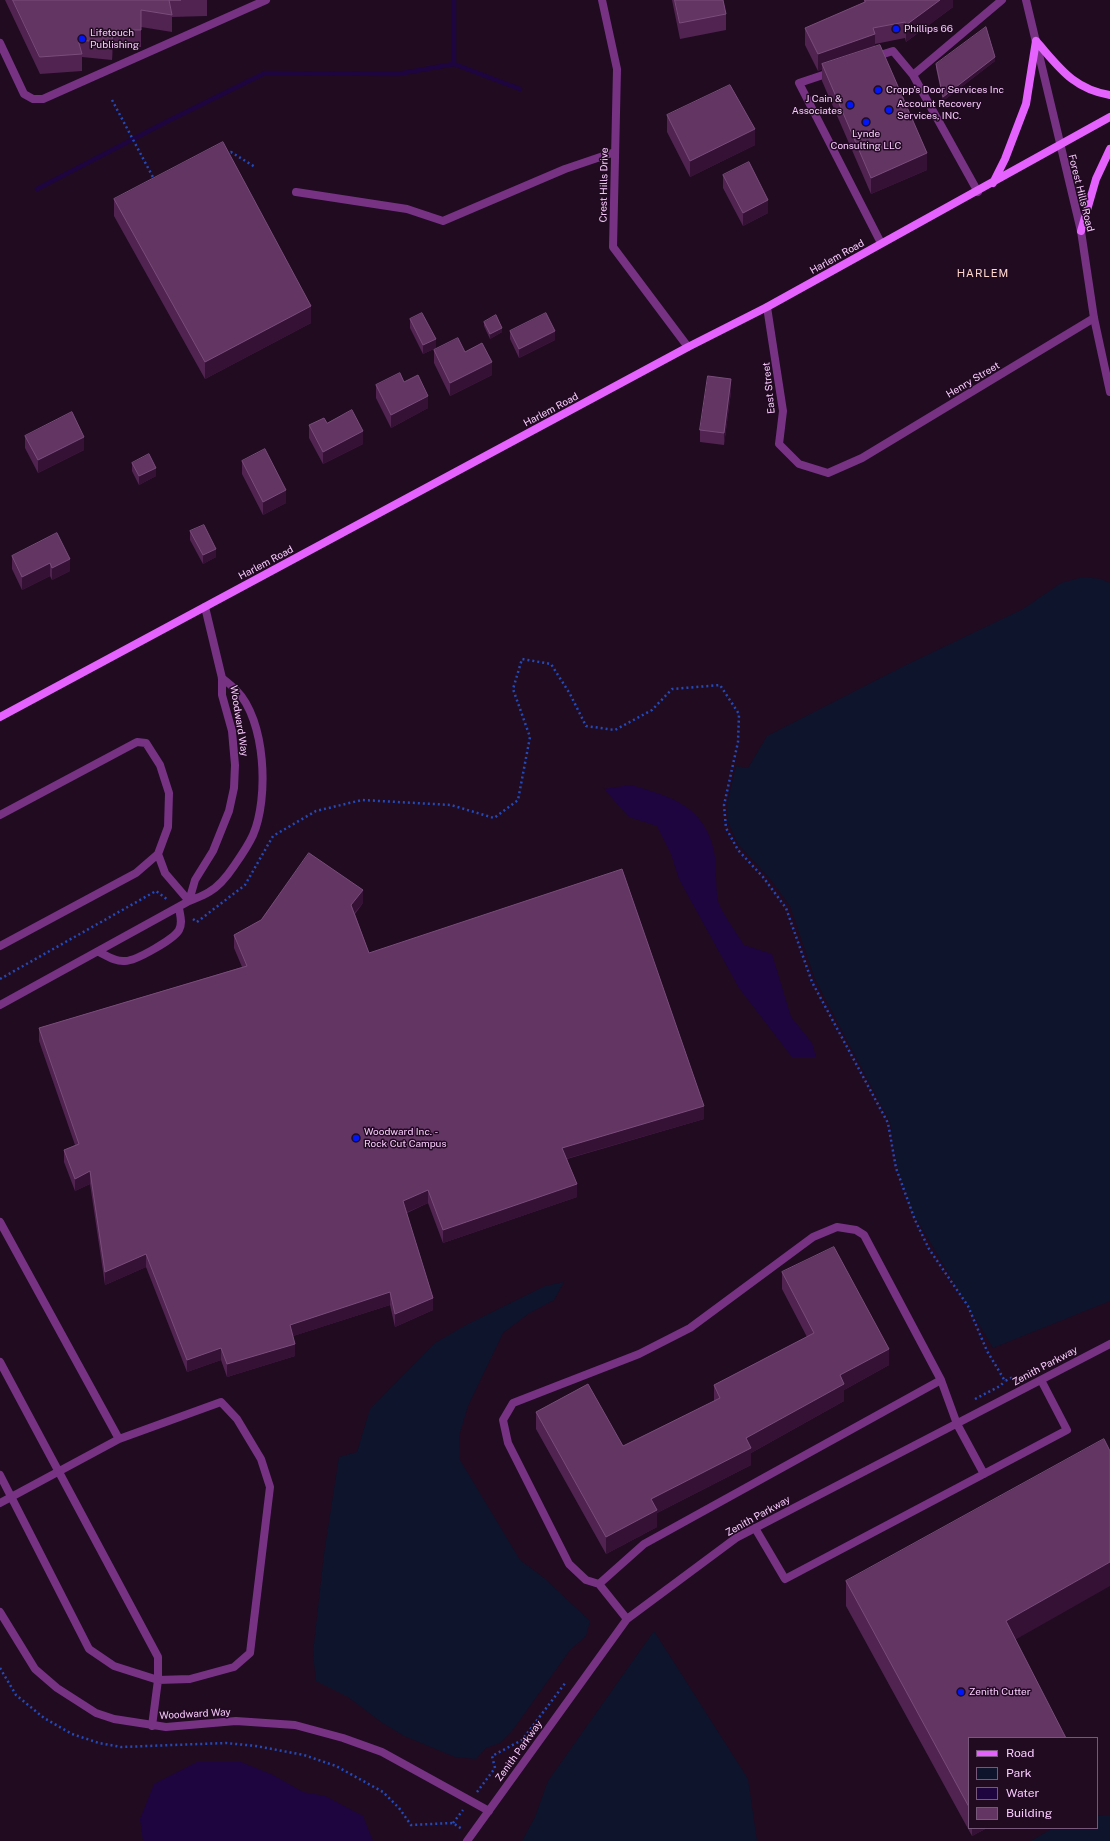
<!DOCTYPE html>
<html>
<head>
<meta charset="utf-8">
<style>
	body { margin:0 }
	#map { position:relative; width:1110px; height:1841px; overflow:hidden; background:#200b21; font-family:"Public Sans",sans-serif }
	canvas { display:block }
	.legend { position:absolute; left:968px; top:1737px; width:130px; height:92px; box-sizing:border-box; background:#200b21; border:1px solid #78587a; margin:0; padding:5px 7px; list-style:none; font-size:12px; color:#fbcbff }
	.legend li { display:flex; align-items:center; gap:8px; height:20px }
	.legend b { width:20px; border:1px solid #78587a }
</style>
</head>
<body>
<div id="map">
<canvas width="1110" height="1841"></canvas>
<ul class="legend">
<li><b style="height:5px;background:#e562ff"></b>Road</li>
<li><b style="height:11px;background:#0e142b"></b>Park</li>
<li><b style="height:11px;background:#1f0540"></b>Water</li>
<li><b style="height:11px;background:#623563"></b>Building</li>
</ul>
</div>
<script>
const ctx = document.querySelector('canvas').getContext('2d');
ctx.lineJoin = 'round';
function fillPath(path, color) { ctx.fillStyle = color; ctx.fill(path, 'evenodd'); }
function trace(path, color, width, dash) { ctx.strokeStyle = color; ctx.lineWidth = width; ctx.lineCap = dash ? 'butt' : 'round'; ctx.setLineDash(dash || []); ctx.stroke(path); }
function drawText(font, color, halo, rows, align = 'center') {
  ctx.font = font + ' "Public Sans",sans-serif'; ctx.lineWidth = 3; ctx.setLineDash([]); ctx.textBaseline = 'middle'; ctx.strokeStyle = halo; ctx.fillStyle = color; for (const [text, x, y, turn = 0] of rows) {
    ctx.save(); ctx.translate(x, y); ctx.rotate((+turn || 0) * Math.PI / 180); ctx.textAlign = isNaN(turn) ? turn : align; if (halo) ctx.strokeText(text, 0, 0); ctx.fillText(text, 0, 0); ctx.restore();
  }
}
fillPath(new Path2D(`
	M1083 577 1101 579 1110 583V1301L993 1348 914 1215 897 1167 890 1122 815 979 790 906 771 880 738 844 728 822V800L736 766 748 768 767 736 904 666 1023 609 1061 583Z
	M564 1282 554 1300 528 1314 503 1333 468 1406 459 1436 460 1460 520 1560 544 1578 590 1621 586 1636 570 1650 512 1731 500 1743 486 1748 476 1759 455 1757 404 1736 381 1722 348 1697 316 1681 313 1653 324 1554 339 1457 357 1452 370 1409 435 1343 464 1326 545 1286Z
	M654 1631 748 1779 757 1841H522L535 1817 548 1781Z
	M1110 1815V1841H1031L1053 1828H1097V1816Z`), '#0e142b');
fillPath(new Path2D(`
	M631 785C672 797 704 806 714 851 717 867 715 885 718 901 720 910 738 935 744 945L772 954 791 1017 812 1043 816 1057H792L739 988 679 879 671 854 657 826 629 817 604 789Z
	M197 1762H241L273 1775 303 1792 325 1796 363 1816 373 1841H143L140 1819 154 1784Z`), '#1f0540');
trace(new Path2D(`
	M454 0V64
	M37 189 168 121 265 73 398 74 454 64 520 89`), '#1f0540', 4.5);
trace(new Path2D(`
	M112 100 155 181
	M226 154 231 152 255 167
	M193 919 197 922 245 885 273 836 316 811 362 800 451 805 494 818 518 800 530 737 513 689 522 659 551 664 570 694 586 726 615 730 652 710 672 689 720 685 739 714 738 742 724 805 726 828 738 850 763 877 786 908 812 982 888 1123 896 1168 915 1220 929 1249 968 1306 987 1351 1005 1381 1013 1377 1015 1381
	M0 979 156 891 168 900
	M975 1399 1000 1386 1005 1381
	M0 1668 16 1695 44 1718 72 1734 99 1743 121 1747 226 1743 256 1746 304 1755 336 1766 383 1792 399 1808 411 1825 453 1823 462 1829
	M477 1792 495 1768 492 1756 522 1740 566 1682
	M453 1823 463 1810`), '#244aba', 2.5, [2, 3]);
trace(new Path2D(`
	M0 43 24 94 33 99H43L266 0
	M874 57 893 51 913 75
	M832 72 799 83 881 243
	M296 192 407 209 443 221 565 169 615 152
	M978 192 913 75 1002 0
	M0 815 137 742 146 743 160 765 169 793 168 827 158 854 165 873 189 901
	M189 901 195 880 213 851 229 811 234 788 235 765 232 731 222 695V678L205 607
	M0 946 136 873 158 854
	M99 952C107 956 116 962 125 961 136 961 174 939 179 930 183 923 180 915 179 908
	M0 1005 189 901C196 898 203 896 209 892 218 887 228 875 234 866 241 856 248 846 253 835 269 798 266 720 236 690 232 686 227 682 222 678
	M0 1222 119 1439 221 1402 237 1419 261 1459 270 1487 250 1653 234 1667 190 1679 158 1680 152 1726
	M0 1362 158 1657V1680L114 1666 89 1649 0 1475
	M941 1380 644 1544 599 1584 586 1580 569 1564 508 1443 503 1420 513 1403 639 1354 690 1328 813 1237 837 1227 856 1230 864 1235 941 1380 957 1424 984 1474
	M0 1503 119 1439
	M755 1528 785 1579 1067 1430 1041 1380
	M599 1584 627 1619
	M0 1612 35 1669 57 1688 96 1713 114 1719 166 1727 236 1721 295 1725 343 1738 382 1752 489 1811
	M467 1841 627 1619 736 1538 1110 1344`), '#773284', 8);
trace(new Path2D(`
	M602 0 617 69 613 247 688 347
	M767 307 783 411 779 444 799 464 828 473 862 458 1094 318`), '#773284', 8);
trace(new Path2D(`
	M1026 0 1081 231 1094 318 1110 392`), '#773284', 8);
trace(new Path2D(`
	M1036 41C1059 67 1073 89 1110 95
	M993 183 1005 159 1026 104 1036 41
	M1081 231 1096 179 1110 149
	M0 717 688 347 767 307 1110 117`), '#e562ff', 8);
fillPath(new Path2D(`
	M5 0H207V16L172 17V32L141 27V47H113L112 60 82 57V71L40 74Z
	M672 0H723L726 14V30L680 39Z
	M864 0H953V7L906 42 905 38 875 44V46L927 170 871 194 822 81V69L818 71 805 45V28L864 3Z
	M995 61 943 101 936 68V64Z
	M667 115 755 145 690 177 667 132Z
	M723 175 768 213 743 226 723 188Z
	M114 199 311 323 205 379 114 216Z
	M410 319 436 348 423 354 410 328Z
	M484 322 502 332 490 339 484 326Z
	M510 331 555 340 519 358 510 339Z
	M434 350 465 352 492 375 450 396 434 363Z
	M404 382 428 408 391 428 376 398V385Z
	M731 392 724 445 700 442V430Z
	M327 423 363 444 323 464 309 438V425Z
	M25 436 84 450 38 473 25 448Z
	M242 461 286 503 263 515 242 474Z
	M132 463 156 476 139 485 132 471Z
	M190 531 216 557 203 564 190 540Z
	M57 533 70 571 52 580 50 576 22 590 12 569V556Z
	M363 903 355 914 369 953 704 1119 567 1159 577 1197 443 1243 428 1203 407 1213 433 1310 395 1327 390 1305 293 1336 295 1356 227 1377 221 1360 187 1372 146 1267 105 1285 90 1184 75 1191 64 1162V1150L75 1145 39 1041V1028L242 967 234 948V935Z
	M782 1272 889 1365 844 1390V1401L751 1453V1465L657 1513V1527L606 1554 536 1429V1412L623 1446 714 1401V1385L807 1337 782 1289Z
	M846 1581 1016 1640 969 1738V1828H987L972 1836 846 1606Z`), '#502350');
fillPath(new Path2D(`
	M940 0H953V7L906 42V25Z
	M113 30V47L112 60V43Z
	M875 34V51L822 64V69L818 71V54Z
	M995 57V61L943 101V97Z
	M755 129V145L690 177V161Z
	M927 153V170L871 194V178Z
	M768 200V213L743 226V213Z
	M311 306V323L205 379V362Z
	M502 328V332L490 339V334Z
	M555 331V340L519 358V349Z
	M436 339V348L423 354V345Z
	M492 362V375L450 396V383Z
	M731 379V392L724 445V433Z
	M428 396V408L391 428V415Z
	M363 431V444L323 464V452Z
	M84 437V450L38 473V460Z
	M156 468V476L139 485V476Z
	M286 490V503L263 515V502Z
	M216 549V557L203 564V555Z
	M70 559V571L52 580V568Z
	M50 563V576L22 590V577Z
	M363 890V903L351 917V905Z
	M704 1106V1119L562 1160V1148Z
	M90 1171V1184L75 1191V1179Z
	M577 1184V1197L443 1243V1230Z
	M428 1190V1203L403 1214V1201Z
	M146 1254V1267L105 1285V1272Z
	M390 1292V1305L290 1337V1325Z
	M433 1298V1310L395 1327V1314Z
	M295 1344V1356L227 1377V1364Z
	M221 1348V1360L187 1372V1360Z
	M889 1349V1365L844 1390V1401L751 1453V1465L657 1513V1527L606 1554V1537L651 1499 746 1438 840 1375Z
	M1110 1562V1586L1006 1645V1621Z
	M972 1828H987L972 1836Z`), '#351235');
const building = new Path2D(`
	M13 0H181H169L172 15 141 10V30H113L112 43 78 40 82 54 40 57Z
	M675 0H723L726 14 680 23Z
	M865 0H940L906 25 905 22 873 28 875 34 818 54 805 28 865 2Z
	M986 27 995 57 943 97 936 64Z
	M880 45 927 153 871 178 822 64Z
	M730 85 755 129 690 161 667 115Z
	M223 142 311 306 205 362 114 199Z
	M749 162 768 200 743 213 723 175Z
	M422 313 436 339 423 345 410 319Z
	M546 313 555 331 519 349 510 331Z
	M496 315 502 328 490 334 484 322Z
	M458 338 465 352 482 343 492 362 450 383 434 350Z
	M400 373 404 382 418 375 428 396 391 415 376 385Z
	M708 376 731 379 724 433 700 430Z
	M352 410 363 431 323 452 309 425 324 418 327 423Z
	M72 412 84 437 38 460 25 436Z
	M265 449 286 490 263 502 242 461Z
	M149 454 156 468 139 476 132 463Z
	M204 525 216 549 203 555 190 531Z
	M57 533 70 559 52 568 50 563 22 577 12 556Z
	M309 853 363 890 351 905 369 953 622 869 704 1106 562 1148 577 1184 443 1230 428 1190 403 1201 433 1298 395 1314 390 1292 290 1325 295 1344 227 1364 221 1348 187 1360 146 1254 105 1272 90 1171 75 1179 64 1150 79 1144 39 1028 247 966 234 935 261 920Z
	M834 1247 889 1349 840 1375 844 1384 746 1438 751 1448 651 1499 657 1510 606 1537 536 1412 588 1384 623 1446 720 1398 714 1385 814 1333 782 1272Z
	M1104 1439 1110 1451V1562L1006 1621 1066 1738H969V1807L846 1581Z`);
fillPath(building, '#623563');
trace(building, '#7a4c7b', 1);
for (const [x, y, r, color] of [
	[896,29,4,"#0016f6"],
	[82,39,4,"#0016f6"],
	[878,90,4,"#0016f6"],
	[850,105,4,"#0016f6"],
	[889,110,4,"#0016f6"],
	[866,122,4,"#0016f6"],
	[356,1138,4,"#0016f6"],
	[961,1692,4,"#0016f6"]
]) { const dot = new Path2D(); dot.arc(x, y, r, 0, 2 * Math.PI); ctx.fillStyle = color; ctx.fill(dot); trace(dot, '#200b21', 1.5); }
drawText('10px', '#fbcbff', '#200b21', [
	["Phillips 66",904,29],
	["Lifetouch",90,33],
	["Publishing",90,45],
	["Cropp's Door Services Inc",886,90],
	["J Cain &",842,99,"right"],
	["Associates",842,111,"right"],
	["Account Recovery",897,104],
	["Services, INC.",897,116],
	["Lynde",866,134,"center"],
	["Consulting LLC",866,146,"center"],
	["Woodward Inc. -",364,1132],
	["Rock Cut Campus",364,1144],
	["Zenith Cutter",969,1692]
], 'left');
drawText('10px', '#fbcbff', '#200b21', [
	["Crest Hills Drive",604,185,-89],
	["Forest Hills Road",1081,193,76],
	["Harlem Road",837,257,-29],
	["Henry Street",973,380,-31],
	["East Street",769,388,-96],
	["Harlem Road",551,410,-28],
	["Harlem Road",266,563,-28],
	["Woodward Way",239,721,81],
	["Zenith Parkway",1045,1366,-28],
	["Zenith Parkway",758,1516,-29],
	["Woodward Way",195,1714,-3],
	["Zenith Parkway",519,1751,-54]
]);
ctx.letterSpacing = '1px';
drawText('11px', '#ffd6cd', '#200b21', [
	["HARLEM",983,274]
]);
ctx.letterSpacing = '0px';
</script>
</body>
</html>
